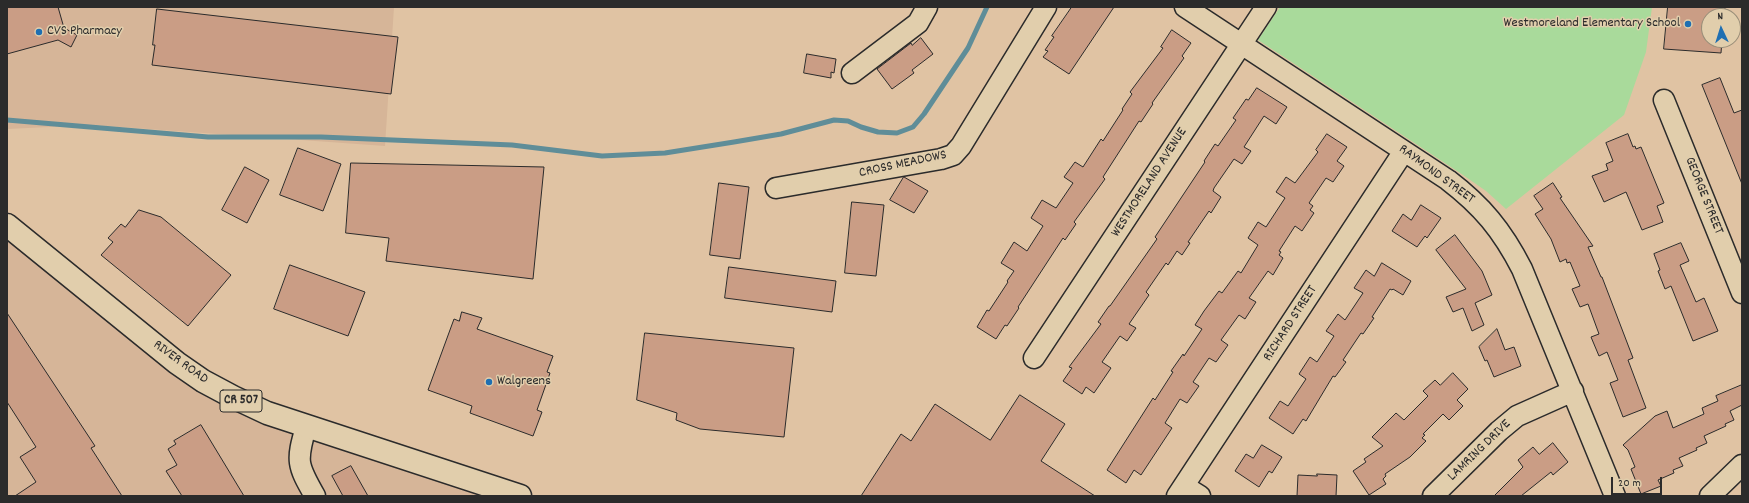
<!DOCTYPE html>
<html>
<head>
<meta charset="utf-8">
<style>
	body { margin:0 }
	#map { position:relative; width:1749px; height:503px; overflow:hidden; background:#e0c3a3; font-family:Dekko,sans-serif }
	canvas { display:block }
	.frame { position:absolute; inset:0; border:8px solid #2b2b2b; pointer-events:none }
	.north { position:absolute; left:1701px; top:8px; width:40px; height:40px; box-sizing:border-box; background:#e1ceac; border:1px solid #988d78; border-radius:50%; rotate:356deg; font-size:11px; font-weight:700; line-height:16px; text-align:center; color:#2b2b2b }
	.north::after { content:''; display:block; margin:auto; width:14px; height:18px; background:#1f6fb2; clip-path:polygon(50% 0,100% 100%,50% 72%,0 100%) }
	.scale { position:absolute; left:1611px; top:477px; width:51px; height:18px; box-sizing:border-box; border:2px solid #2b2b2b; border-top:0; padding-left:5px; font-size:12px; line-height:14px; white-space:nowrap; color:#2b2b2b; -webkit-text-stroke:3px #e1ceac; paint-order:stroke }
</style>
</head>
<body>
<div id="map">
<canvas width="1749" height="503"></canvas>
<div class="frame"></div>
<div class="north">N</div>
<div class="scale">20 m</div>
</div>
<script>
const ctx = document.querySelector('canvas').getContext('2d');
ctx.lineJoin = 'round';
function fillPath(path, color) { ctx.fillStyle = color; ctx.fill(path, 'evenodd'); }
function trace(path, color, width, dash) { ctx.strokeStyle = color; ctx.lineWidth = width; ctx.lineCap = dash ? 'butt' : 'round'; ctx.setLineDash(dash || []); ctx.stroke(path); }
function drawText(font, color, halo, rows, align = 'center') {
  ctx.font = font + ' Dekko,sans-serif'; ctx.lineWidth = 3; ctx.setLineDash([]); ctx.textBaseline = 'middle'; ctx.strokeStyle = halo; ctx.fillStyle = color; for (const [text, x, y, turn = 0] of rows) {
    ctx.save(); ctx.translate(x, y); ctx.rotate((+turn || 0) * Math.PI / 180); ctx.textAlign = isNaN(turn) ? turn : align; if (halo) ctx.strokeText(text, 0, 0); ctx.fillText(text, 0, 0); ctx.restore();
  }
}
fillPath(new Path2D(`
	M7 7H394L385 146 92 125 7 129Z
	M7 225 203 381 520 496H7Z`), '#d6b598');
fillPath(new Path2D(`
	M1280 7H1652L1646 52 1624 115 1506 209 1486 191 1463 175 1258 40Z`), '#a9da9b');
trace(new Path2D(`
	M7 120 208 137H321L512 145 602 156 665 153 734 142 781 134 834 120 848 121 861 127 878 132 897 133 913 127 924 114 968 48 987 7`), '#5f8d98', 5);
const building = new Path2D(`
	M7 7H58L64 28 77 35 71 47 58 40 7 54Z
	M1072 7H1114L1069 74 1043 57 1048 51 1045 50 1054 37 1052 36Z
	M1668 7H1725L1724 16H1709V40H1722L1721 53 1664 49Z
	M157 9 398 37 391 94 152 65 155 45H153Z
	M1172 30 1191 43 1182 56 1184 58 1152 103 1153 104 1141 122 1139 121 1103 177 1105 179 1074 222 1076 224 1065 240 1063 238 1018 307 1019 308 1007 326 1005 325 996 339 977 327 987 310 989 311 1008 282 1007 281 1014 271 1001 263 1014 242 1027 251 1043 226 1031 218 1042 200 1056 208 1073 183 1064 177 1075 162 1083 167 1101 139 1103 141 1123 110 1122 109 1132 94 1130 92 1163 48 1161 47Z
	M921 38 933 54 912 70 914 73 892 89 877 69 911 43 912 45Z
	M807 54 836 59 834 73 831 72V78L804 73Z
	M1720 78 1734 113 1742 110V184L1702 85Z
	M1257 88 1287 107 1276 124 1264 116 1244 147 1251 151 1242 164 1234 159 1214 188 1213 191 1221 197 1211 213 1209 211 1188 242 1190 243 1182 255 1177 251 1168 265 1166 263 1146 292 1149 295 1129 324 1136 328 1127 341 1120 336 1102 362 1111 368 1094 393 1086 387 1082 394 1063 381 1072 368 1069 367 1101 324 1098 322 1109 306H1110L1157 239 1155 237 1205 162 1204 161 1215 144 1218 146 1236 120 1233 118 1246 99 1248 100Z
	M1327 134 1347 147 1337 161 1344 166 1333 182 1326 178 1309 203 1313 206 1310 210 1314 213 1302 231 1295 226 1279 251 1281 252 1279 255 1283 258 1273 275 1268 271 1249 298 1256 302 1245 319 1239 315 1221 340 1228 345 1216 362 1209 358 1193 382 1199 386 1187 403 1180 399 1165 423 1172 428 1141 475 1134 470 1126 483 1107 470 1153 398 1155 400 1173 372 1171 371 1183 354 1184 356 1202 329 1195 325 1204 311 1219 291 1222 293 1238 271 1241 273 1258 245 1248 238 1258 222 1266 227 1285 198 1276 192 1286 177 1295 183 1318 152 1316 150Z
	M1628 134 1633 147 1635 146 1636 149 1641 147 1664 203 1657 206 1663 222 1642 230 1626 192 1604 202 1592 176 1608 170 1606 164 1613 161 1606 143Z
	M298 148 341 164 323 211 280 195Z
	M351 163 544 167 533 279 386 261 389 238 346 233Z
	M245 167 269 180 247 223 222 210Z
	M904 177 928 191 914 213 890 200Z
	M719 183 749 187 740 259 710 255Z
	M1553 183 1562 197 1560 198 1593 246 1588 247 1601 277H1602L1633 358 1628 360 1646 408 1623 417 1610 383 1618 380 1607 352 1599 356 1591 337 1599 334 1588 304 1580 307 1572 289 1580 286 1570 262 1567 263 1566 259 1560 262 1551 239 1535 214 1543 209 1534 196Z
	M852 202 884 205 876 276 845 273Z
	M1421 205 1441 218 1427 238 1425 236 1417 247 1392 231 1403 214 1411 220Z
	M139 210 161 217 231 275 188 326 101 255 113 242 108 238 121 224 125 227Z
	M1455 235 1482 271 1492 295 1475 303 1484 325 1472 331 1463 308 1453 312 1446 297 1466 289 1436 250Z
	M1681 243 1689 261 1680 265 1696 302 1704 298 1718 331 1693 341 1671 286 1665 289 1658 271 1660 270 1654 254Z
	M1382 263 1411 281 1403 295 1393 289 1392 290 1390 289 1372 317 1374 318 1363 334 1361 333 1343 360 1346 362 1335 377 1333 376 1306 421 1303 419 1293 434 1269 418 1280 401 1288 406 1306 379 1299 374 1310 357 1317 362 1334 336 1326 331 1338 314 1345 320 1363 293 1354 288 1366 270 1374 276Z
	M290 265 365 292 348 336 274 309Z
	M729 267 836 281 832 312 725 298Z
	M462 312 482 318 477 329 553 356 547 372 550 373 537 410 542 412 533 436 470 413 472 406 428 390 454 319 459 321Z
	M7 313 95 446 91 448 122 496H15L36 482 20 457 36 447 7 402Z
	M1497 329 1505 350 1514 347 1521 366 1494 377 1487 360 1485 361 1479 347Z
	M645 333 794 348 784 437 700 429 676 420 677 413 637 400Z
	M1453 373 1468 389 1457 400 1463 406 1449 420 1443 414 1423 434 1425 435 1422 438 1426 441 1410 457 1385 474 1386 476 1383 479 1386 484 1369 495 1353 471 1366 462 1364 459 1383 446 1372 437 1396 413 1404 420 1428 396 1423 391 1435 380 1440 385Z
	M1742 385V405L1730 411 1734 420 1725 424 1726 426 1704 436 1707 443 1696 448 1697 450 1679 458 1683 466 1673 470 1674 473 1658 480 1661 486 1641 494 1631 469 1635 467 1628 450 1623 445 1655 416 1667 411 1673 428 1704 414 1702 408 1718 401 1716 396Z
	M1020 395 1065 424 1041 461 1095 496H861L901 434 911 441 935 404 990 440Z
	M201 425 244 496H182L166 471 177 465 168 449 176 444 174 441Z
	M1553 443 1568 462 1553 475 1551 472 1521 496H1494L1523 467 1518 460 1533 447 1539 454Z
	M1262 445 1282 457 1272 473 1269 471 1259 487 1235 471 1246 454 1253 458Z
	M351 466 368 496H343L332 476Z
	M1317 474 1337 475 1336 496H1297L1298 475 1317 476Z`);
fillPath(building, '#ca9d85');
trace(building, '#2b2b2b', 1);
const minor = new Path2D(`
	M1185 7 1448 180C1482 206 1502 230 1522 269L1615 496
	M852 73 918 23 927 7
	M1664 100 1742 293
	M776 188 941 159 953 155 961 146 1046 7
	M1034 358 1266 7
	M306 427C296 461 297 465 315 496
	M1184 486 1200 496
	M1177 496 1404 151
	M1433 496 1499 431 1517 416 1573 391
	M1710 496 1742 465`);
const primary = new Path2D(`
	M7 225 177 363 203 381 233 397 267 413 520 496`);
trace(minor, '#2b2b2b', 23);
trace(primary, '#2b2b2b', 25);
trace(minor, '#e1ceac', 20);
trace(primary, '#e1ceac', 22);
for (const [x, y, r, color] of [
	[1688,24,4,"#1f6fb2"],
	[39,32,4,"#1f6fb2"],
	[489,382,4,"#1f6fb2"]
]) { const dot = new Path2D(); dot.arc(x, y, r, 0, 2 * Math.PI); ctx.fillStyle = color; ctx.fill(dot); trace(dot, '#e1ceac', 1.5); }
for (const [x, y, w] of [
	[241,401,42]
]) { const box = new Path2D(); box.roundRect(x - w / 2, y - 11, w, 22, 3); ctx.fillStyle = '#e1ceac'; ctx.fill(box); trace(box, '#2b2b2b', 1); }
drawText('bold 13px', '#2b2b2b', null, [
	["CR 507",241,401]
]);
drawText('14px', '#2b2b2b', '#e1ceac', [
	["Westmoreland Elementary School",1680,24,"right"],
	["CVS Pharmacy",47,32],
	["Walgreens",497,382]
], 'left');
drawText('14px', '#2b2b2b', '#e1ceac', [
	["CROSS MEADOWS",903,165,-12],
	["RAYMOND STREET",1436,175,36],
	["WESTMORELAND AVENUE",1150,183,-57],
	["GEORGE STREET",1703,196,68],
	["RICHARD STREET",1291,324,-57],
	["RIVER ROAD",180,363,36],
	["LAMRING DRIVE",1480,451,-44]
]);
</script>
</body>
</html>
